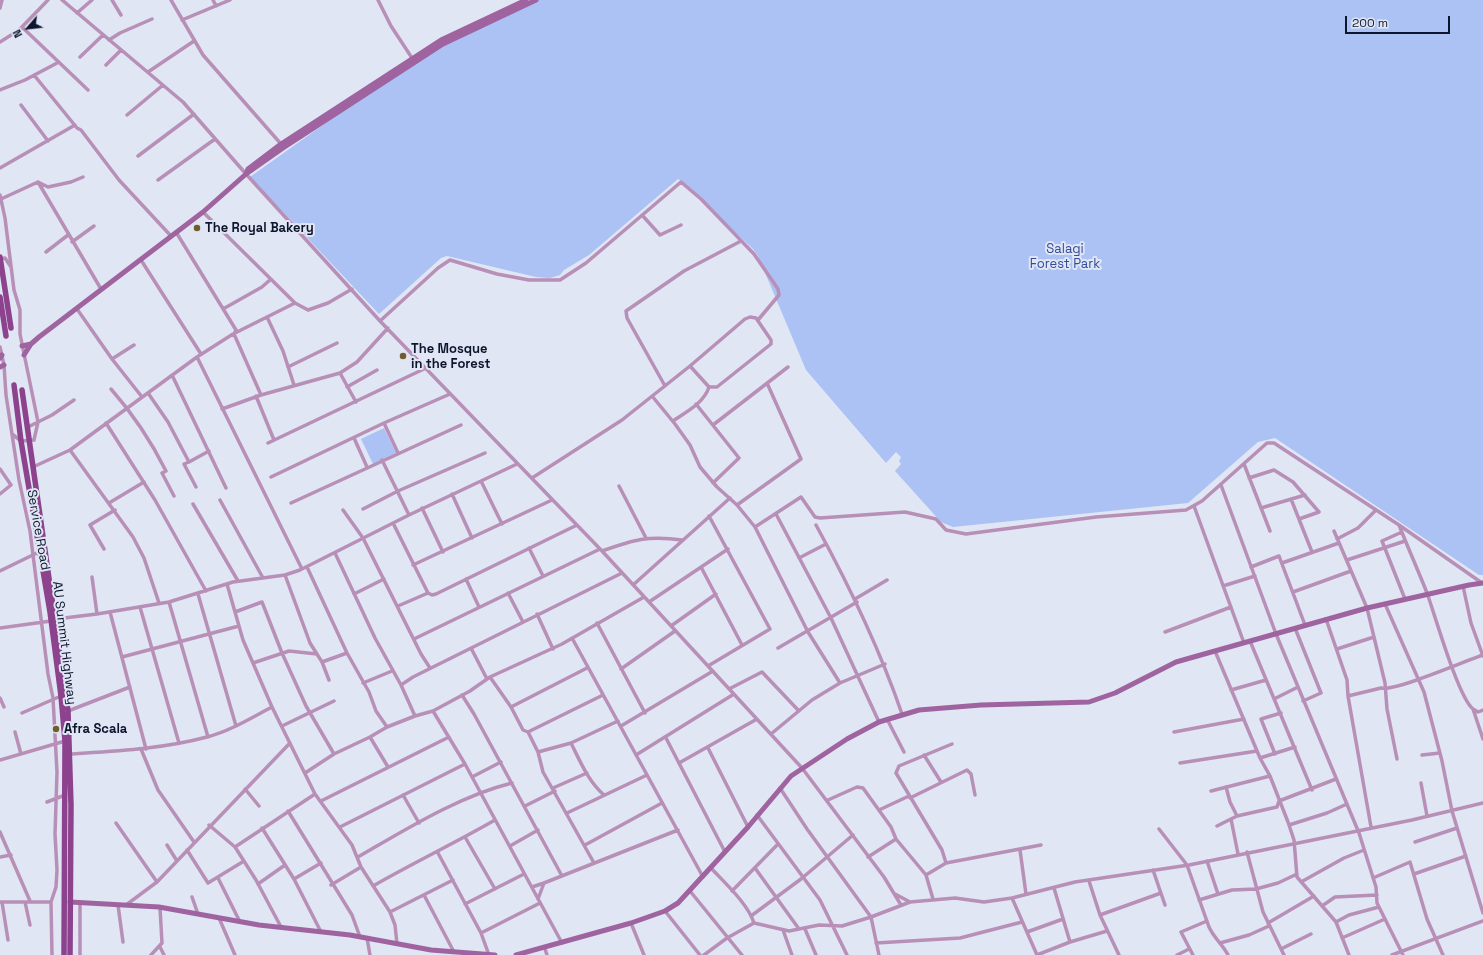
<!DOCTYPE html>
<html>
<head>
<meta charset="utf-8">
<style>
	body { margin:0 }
	#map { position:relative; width:1483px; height:955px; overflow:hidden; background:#e0e6f4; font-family:"Space Grotesk",sans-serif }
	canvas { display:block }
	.north { position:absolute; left:8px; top:8px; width:40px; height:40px; -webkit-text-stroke:3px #e0e6f4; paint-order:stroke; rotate:242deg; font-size:11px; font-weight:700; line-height:16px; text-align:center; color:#0d162e }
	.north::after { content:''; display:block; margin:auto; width:14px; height:18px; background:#0d162e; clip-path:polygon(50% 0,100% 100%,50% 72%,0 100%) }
	.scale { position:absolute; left:1345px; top:16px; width:105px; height:18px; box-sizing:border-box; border:2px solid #0d162e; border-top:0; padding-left:5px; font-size:12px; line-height:14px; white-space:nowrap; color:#0d162e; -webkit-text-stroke:3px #e0e6f4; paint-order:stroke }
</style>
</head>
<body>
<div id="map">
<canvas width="1483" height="955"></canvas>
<div class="north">N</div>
<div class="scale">200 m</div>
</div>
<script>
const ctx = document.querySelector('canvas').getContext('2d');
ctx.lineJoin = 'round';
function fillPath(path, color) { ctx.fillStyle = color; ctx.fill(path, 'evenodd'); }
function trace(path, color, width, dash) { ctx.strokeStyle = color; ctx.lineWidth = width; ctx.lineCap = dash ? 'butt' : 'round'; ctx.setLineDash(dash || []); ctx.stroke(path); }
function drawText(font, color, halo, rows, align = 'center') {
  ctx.font = font + ' "Space Grotesk",sans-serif'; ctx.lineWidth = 4; ctx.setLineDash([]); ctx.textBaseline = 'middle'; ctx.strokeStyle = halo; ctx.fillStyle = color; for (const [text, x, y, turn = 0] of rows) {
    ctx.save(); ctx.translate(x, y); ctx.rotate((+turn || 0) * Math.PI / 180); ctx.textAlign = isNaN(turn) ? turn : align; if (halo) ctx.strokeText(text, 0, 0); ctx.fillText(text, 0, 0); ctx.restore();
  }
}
fillPath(new Path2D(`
	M532 0H1483V575H1479L1275 438 1258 442 1188 503 953 527 941 522 895 471 901 464 899 461 901 457 896 452 886 463 806 370 758 256 753 249 681 181 678 179 589 255 564 270 560 275 550 278 536 277 447 256 441 258 379 314 250 177 341 112 448 42Z
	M384 428 396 453 373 464 361 439Z`), '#acc1f4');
trace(new Path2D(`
	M62 0 183 102 246 174 380 321 602 551 802 768 884 877 901 905
	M112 0 121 15
	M171 0 203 55 281 144
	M213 0 216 6
	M378 0 391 26 412 58
	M0 8 2 0
	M77 13 92 0
	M182 20 230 0
	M22 27 88 90
	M109 40 120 33 152 19
	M0 42 19 30 48 0
	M80 57 103 35
	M106 65 121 50
	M148 72 194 41
	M34 75 77 128 81 130 119 180 171 236
	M0 90 25 80 59 62
	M21 105 48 141
	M127 115 163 85
	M138 156 194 114
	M0 168 75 125
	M158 180 215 139
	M38 182 101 289
	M0 195 5 218 14 290 20 310V334L38 422 34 440 21 441 12 434
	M1 199 38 182 48 187 71 182 83 177
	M203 212 295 303 308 310 328 303 352 289
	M642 215 660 235 681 225
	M176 232 236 330 234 334 261 395
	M72 242 94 226
	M46 252 68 235
	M0 259 5 258 11 267
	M141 260 201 354
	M77 309 112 359 142 397
	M223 309 262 287 271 279
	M267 317 283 351 294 385
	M380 321 438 268 450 260 497 274 529 280H560L586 263 681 182 701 199 754 254 778 289 779 295 758 320
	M0 347 4 365 6 395 19 480 30 531 48 674 53 698 57 772 55 834 57 870 56 887 51 902 52 955
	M197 357 302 569
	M112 359 134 345
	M288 367 337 343
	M340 373 356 402
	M172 375 226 488
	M665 386 627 318 626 311 684 271 741 241
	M347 387 377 370
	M111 389C133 414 151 441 166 471L162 473 174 496
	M148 393 168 422 189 462 184 464 196 487
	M256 396 274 440
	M652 396 675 424 690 445 700 467 717 487 737 505 755 527 808 632 840 683
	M696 404 739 458 713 483
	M222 409 261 395 340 373 357 362 388 328
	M673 421C686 412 704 403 709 387L690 366
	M106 423 155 500 206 591
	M384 423 398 453
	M713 425 788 367
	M28 427 52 415 74 400
	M354 438 367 467
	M268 443 426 368
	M70 450 133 537 144 558 159 603
	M382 460 409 515
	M189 462 209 451
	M1244 464 1270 531
	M33 467 70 450 197 357 233 334 295 303
	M0 469 11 485 0 494
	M271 477 384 423 450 394
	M532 478 622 420 690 366 745 319 750 317 756 318 771 340V344L717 387H709
	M1249 478 1274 470 1293 482 1319 512 1299 519
	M481 481 502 524
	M1221 485 1276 634 1359 833 1376 887 1377 903 1403 955
	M619 486 646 538
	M452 494 472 538
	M1291 499 1312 552
	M220 500 263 578
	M109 503 144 482
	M291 503 461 425
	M193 504 238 581
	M737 505 801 459 767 383
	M1194 506 1244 643
	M422 508 443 552
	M1261 508 1305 495
	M363 509 398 491 485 453
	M343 510 363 538 421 654 430 668
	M776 514 831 618 879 722
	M393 523 428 593
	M816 525C850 587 879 647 902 714
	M1399 525C1408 548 1418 570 1427 593 1435 615 1458 697 1473 709L1483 739
	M755 527 801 497 815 517 820 518 905 512 936 519 946 530 966 534 1096 517 1186 510 1202 501 1267 443H1274L1399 525 1482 583
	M1334 531 1367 608 1385 683 1387 709 1397 759
	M1402 532 1382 541 1405 599
	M1337 539 1358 528 1376 510
	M529 548 543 576
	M104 549 90 525 115 510
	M602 551C633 540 648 535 682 540
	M335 553 375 638 401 685
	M799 558 826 544
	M1347 560 1405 541
	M1282 563 1339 543
	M413 565 552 500
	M307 567 347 653 369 692 376 711 387 727
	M701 567 742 645
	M1251 567 1279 556 1305 625
	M0 571 41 551
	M285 575 310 643 322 662 329 680
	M92 577 97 614
	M466 579 479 607
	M227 584 243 640 272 707 315 794 352 845 361 867 390 912 395 925 397 944
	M633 585 730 498
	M1223 586 1255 576
	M1463 586 1471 623 1483 656
	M1293 592 1351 571
	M508 593 523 622
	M198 594 236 726
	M354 594 384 579
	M855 599 887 580
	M169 602 208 737
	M649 602 728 549
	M1385 604 1424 692 1442 761 1452 811 1483 913
	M398 606 428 593 432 595 436 594 577 525
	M140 607 179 743
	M110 612 146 749
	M235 612 262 602 282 653 306 706 334 754
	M537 614 553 649
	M56 619 97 614 169 602 233 582 285 575 300 570 409 515 517 464
	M1326 619 1347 680 1348 696 1371 827
	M597 623 645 713
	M671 626 716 594
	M0 628 51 621
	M1295 628 1321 693 1303 701
	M1165 632 1231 607
	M572 638 703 877
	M414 639 600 549
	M1250 641 1312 790
	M471 648 487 679
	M778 648 857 602
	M1337 649 1374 637
	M1215 651 1260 758 1270 776 1288 822 1294 840 1297 877 1336 922 1349 955
	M122 657 239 626
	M322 662 347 653
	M253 663 289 651 317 654
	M708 666 770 629 709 516
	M621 669 675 631
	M490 677 511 707 523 730 528 732 538 752 543 772 594 863
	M363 683 392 671
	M729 689 762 672 799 711
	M1231 690 1266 680
	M462 695 474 714 562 876
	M1348 696 1381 688C1394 692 1465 661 1483 655
	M0 698 4 707
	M1274 699 1298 687
	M511 707 587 668
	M1473 709 1478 712 1483 710
	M68 711 130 687
	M433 711 465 764 562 943
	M22 713 61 696
	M415 716 401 685 413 677 622 573
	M887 719 904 752
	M282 726 334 701
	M621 726 713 671
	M15 732 21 754
	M528 732 603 695
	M1174 732 1244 719
	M771 734 812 700 840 683 885 664
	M370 737 388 767
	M666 738 725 852
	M571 743C580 761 588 781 604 795
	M708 748 748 827
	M141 749 158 790 194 842
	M538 752 571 743 618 721
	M70 754C116 751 162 749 207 737 230 731 251 718 272 707
	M1275 754 1261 719 1281 713
	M636 755 734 694
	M924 755 941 782
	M1422 755 1440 753
	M1260 758 1295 747
	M0 760 65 741
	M679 763 757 719
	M1180 763 1257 751
	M305 773 334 754 370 737 387 727 415 716 433 711 470 691 490 677 562 644 644 597
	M472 777 501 762
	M1421 783 1427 816
	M1226 787 1230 802 1237 816
	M553 788 587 773
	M780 788 807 829 871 917 879 955
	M245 789 259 806
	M1211 791 1270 776
	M403 795 419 823
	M910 798 967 770 971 774 975 795
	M828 800 857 787 863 788 891 827 896 839 926 875 933 899
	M321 801 449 737
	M47 802 65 795
	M525 806 555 791
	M879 810 909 796
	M288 811 352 915 360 937
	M567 813 647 775
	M757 815 820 900 847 955
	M1231 819 1238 854
	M116 823 157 882
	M209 825 235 847 315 794
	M1289 825 1327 813 1347 804
	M1217 826 1237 816 1277 807 1279 801 1336 779
	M340 827 465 764
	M262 828 294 879 321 932
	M1159 829 1187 865 1209 927C1214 938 1223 945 1228 955
	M0 832 30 901
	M465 837 495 889
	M1415 842 1457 828
	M167 845 177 861
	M585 845 662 803
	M510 846 538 830
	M235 847 256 880 281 927
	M187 850 208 883 244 861
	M1020 850 1026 894
	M1247 852 1263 912 1284 955
	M438 853 481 933 489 955
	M0 857 11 855
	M358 857C405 830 459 796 512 783
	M868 857 896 839
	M1207 861 1218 894
	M946 863 942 850 896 773 899 766 952 744
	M711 868C725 883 748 904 754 923
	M755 868 799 929
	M1153 870 1165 905
	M1414 874 1466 856
	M926 875 946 863 1041 845
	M218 878 240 922
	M1373 878 1410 862 1427 919 1443 955
	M294 879 321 863
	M1089 881 1100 915 1119 955
	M1301 882 1344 858 1364 850
	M258 884 285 865
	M331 885 361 867
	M373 886C413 863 455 843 495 820
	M532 887 544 883
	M1054 888 1070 942
	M690 891 742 955
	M732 891 778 844
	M895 894 910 902
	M424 895 454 952
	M192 897 198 914
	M1012 898 1037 955
	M538 899 544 883 678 830
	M1199 900 1232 890 1256 889 1278 883 1297 874
	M0 902H51
	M2 902 8 940
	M25 902 30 925
	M80 904V955
	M465 904 524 874
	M118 905 123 942
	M126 905 157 882 290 743
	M1322 906 1335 897 1377 895
	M665 911 700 955
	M390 912 453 880
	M1100 915 1161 893
	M751 916 801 879 853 835
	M219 918 235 955
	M1336 922 1349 915 1379 907
	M631 923 644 955
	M1268 923 1314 896
	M805 929 816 955
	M783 930 792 955
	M1027 932 1063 919
	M481 933 540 903
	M367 938 370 955
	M1342 938 1385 919
	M876 943 960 938 1022 922
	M1220 943 1249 935 1269 926
	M160 947 164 955
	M545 949 547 955
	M1281 949 1311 934
	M151 955 162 943 160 908
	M704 955 727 938 754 923 789 931 819 925 842 926 871 917 910 902 955 898 984 902 1012 898 1075 882 1189 865 1412 820 1483 803
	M1037 955 1070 942 1107 931
	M1177 955 1189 949
	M1193 955 1181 932 1207 921
	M1392 955 1483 921`), '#b88fb7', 3.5);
trace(new Path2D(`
	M246 174 248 169 281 144 441 40 526 0
	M22 346 31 344
	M24 355 31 344 39 337 203 212 246 174 283 148 443 44 536 0
	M0 358 2 355
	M0 367 4 365
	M70 902 159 907 259 925 350 935 431 950 495 955
	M516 955 631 923 665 911 678 903 748 827 791 776 847 739 879 722 919 710 981 705 1089 702 1115 693 1176 662 1367 608 1469 585 1483 583`), '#9f639f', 5);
trace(new Path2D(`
	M0 257 11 328
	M0 297 6 336
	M14 385 21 441 50 612 61 696 65 741 64 955
	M22 390 68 711 71 805 70 955`), '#8c428d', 5.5);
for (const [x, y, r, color] of [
	[197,228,4,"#715c2b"],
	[403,356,4,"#715c2b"],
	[56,729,4,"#715c2b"]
]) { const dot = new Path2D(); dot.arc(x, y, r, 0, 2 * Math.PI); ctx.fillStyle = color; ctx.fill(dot); trace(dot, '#e0e6f4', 1.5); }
drawText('bold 13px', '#0d162e', '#e0e6f4', [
	["The Royal Bakery",205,228],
	["The Mosque",411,349],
	["in the Forest",411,364],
	["Afra Scala",64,729]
], 'left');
drawText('13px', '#324c9d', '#e0e6f4', [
	["Salagi",1065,249],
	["Forest Park",1065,264]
]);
drawText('13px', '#0d162e', '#e0e6f4', [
	["Service Road",38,530,80],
	["AU Summit Highway",64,643,83]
]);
</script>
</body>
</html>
